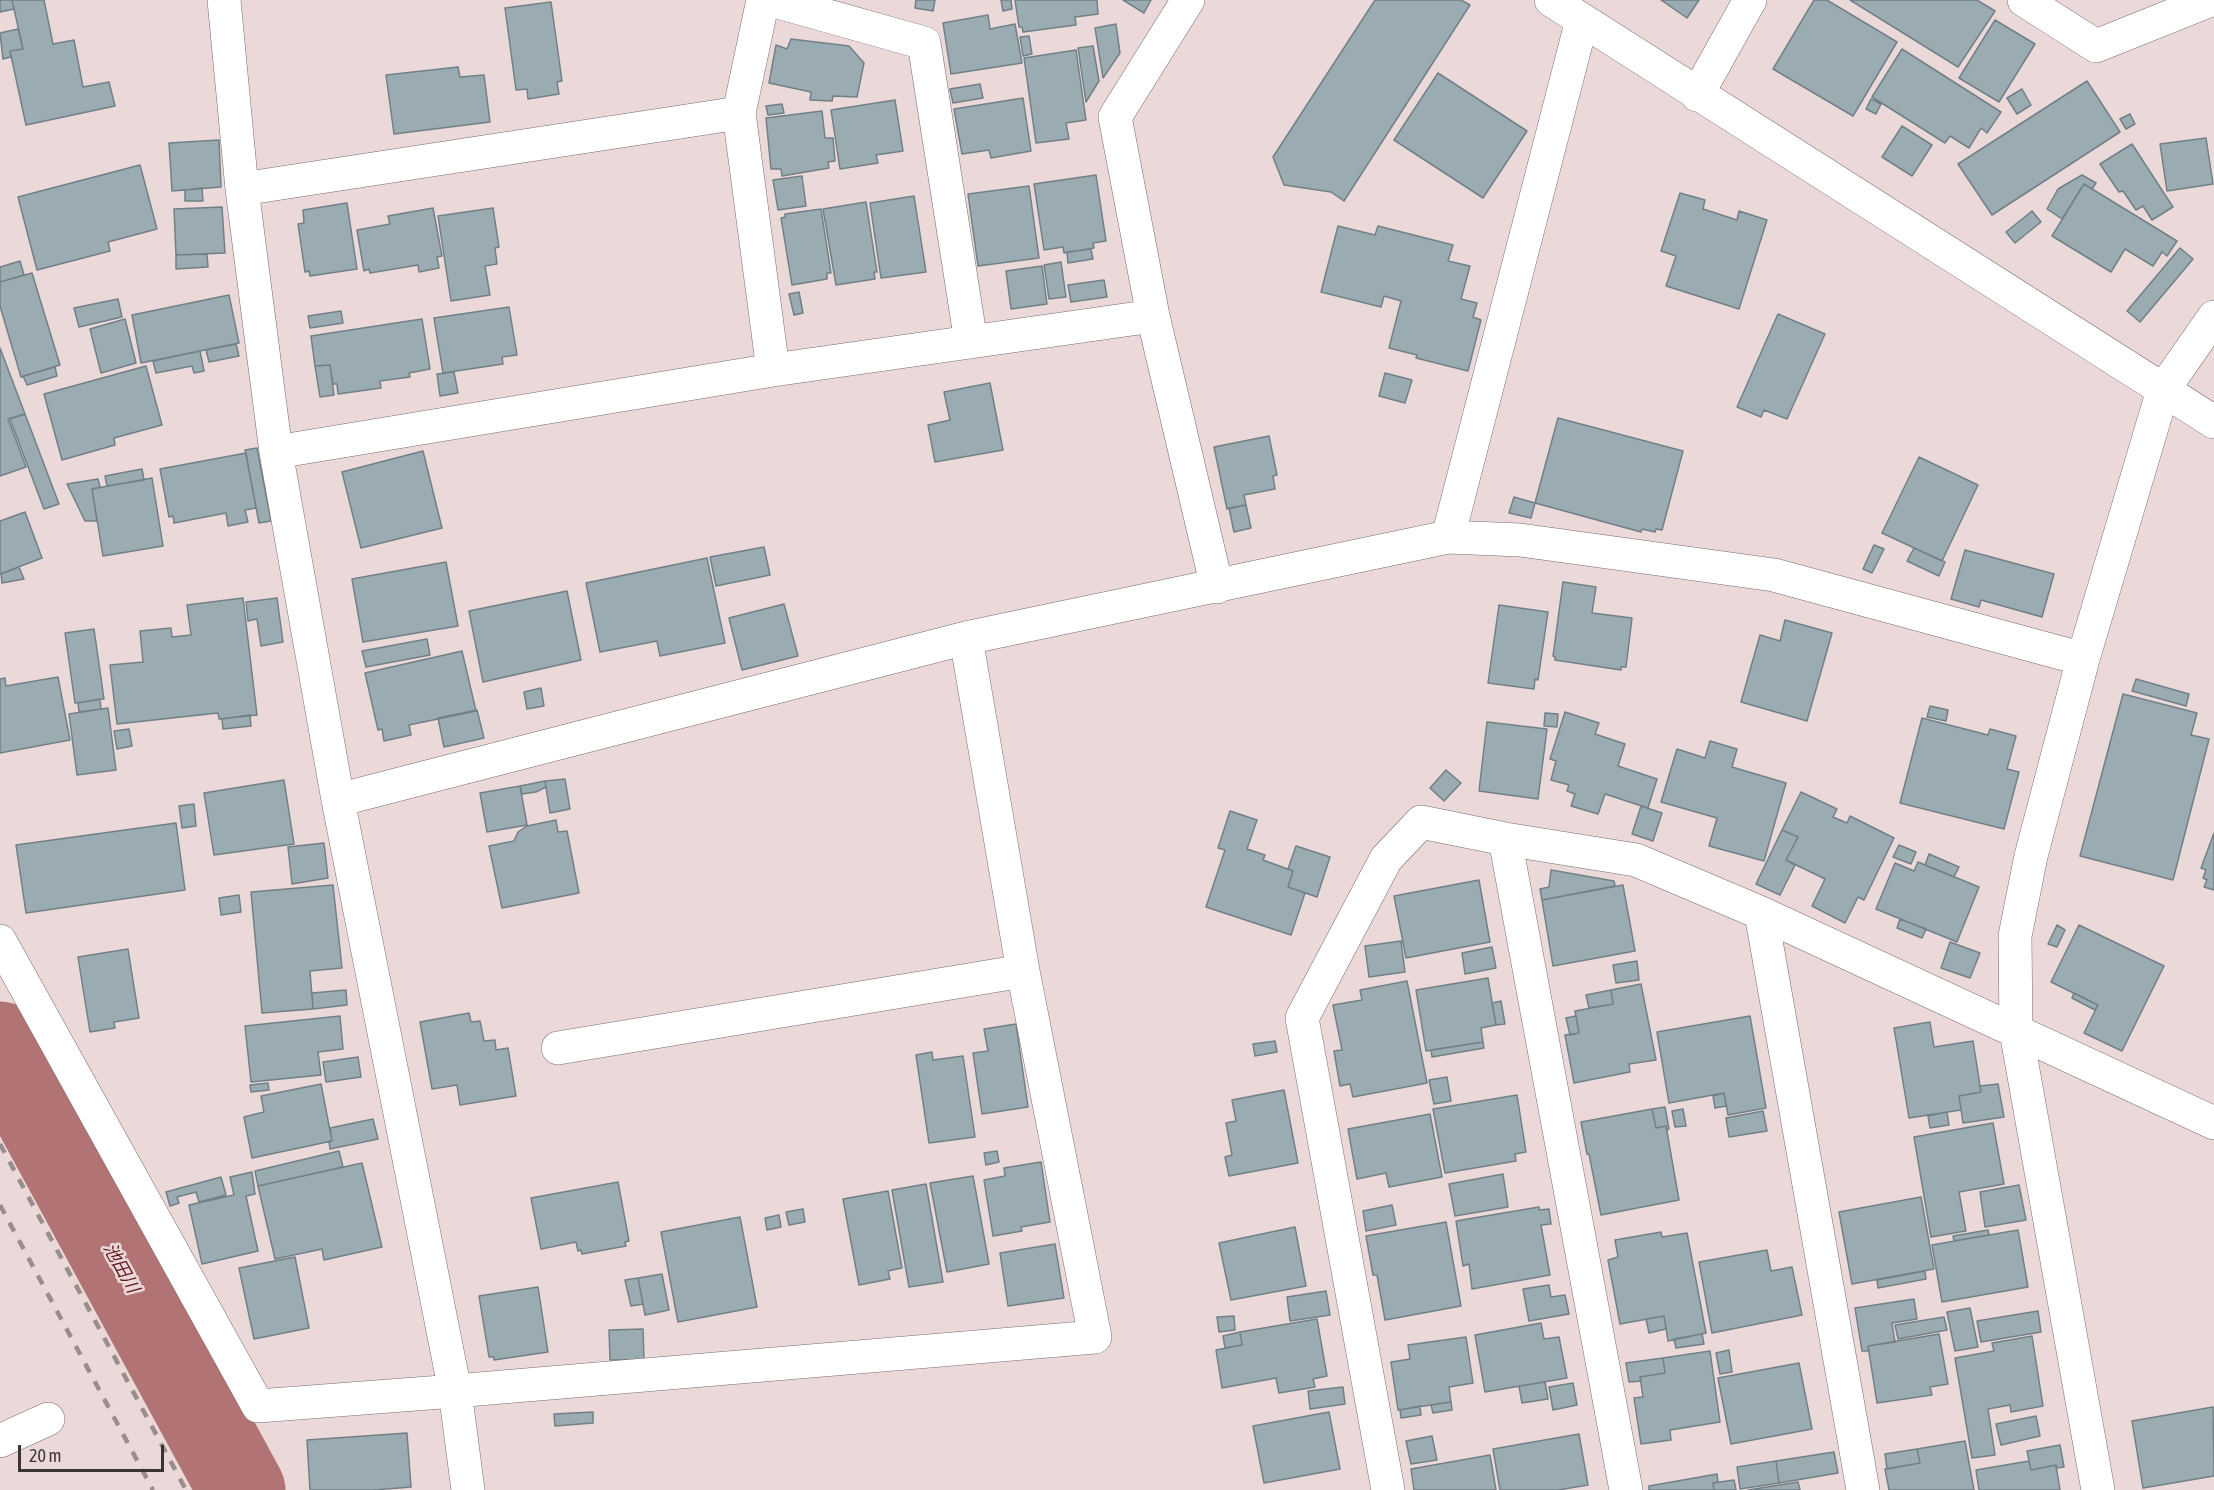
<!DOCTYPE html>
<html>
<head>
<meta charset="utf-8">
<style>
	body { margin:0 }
	#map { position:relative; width:2214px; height:1490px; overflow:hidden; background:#ebd9d9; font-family:"Asap Condensed",sans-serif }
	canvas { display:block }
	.scale { position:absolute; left:18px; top:1445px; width:146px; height:27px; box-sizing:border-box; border:3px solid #3b3434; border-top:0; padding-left:8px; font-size:18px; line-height:21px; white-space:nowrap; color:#3b3434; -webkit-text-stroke:4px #ebd9d9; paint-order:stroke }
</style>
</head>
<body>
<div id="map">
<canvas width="2214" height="1490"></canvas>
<div class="scale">20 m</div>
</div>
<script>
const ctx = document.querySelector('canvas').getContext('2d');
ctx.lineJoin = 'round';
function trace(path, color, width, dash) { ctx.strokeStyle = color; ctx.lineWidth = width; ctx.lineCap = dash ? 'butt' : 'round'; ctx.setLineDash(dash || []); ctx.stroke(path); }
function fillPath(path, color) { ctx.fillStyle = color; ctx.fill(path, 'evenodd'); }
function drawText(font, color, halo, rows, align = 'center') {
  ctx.font = font + ' "Asap Condensed","Noto Sans JP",sans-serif'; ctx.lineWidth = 5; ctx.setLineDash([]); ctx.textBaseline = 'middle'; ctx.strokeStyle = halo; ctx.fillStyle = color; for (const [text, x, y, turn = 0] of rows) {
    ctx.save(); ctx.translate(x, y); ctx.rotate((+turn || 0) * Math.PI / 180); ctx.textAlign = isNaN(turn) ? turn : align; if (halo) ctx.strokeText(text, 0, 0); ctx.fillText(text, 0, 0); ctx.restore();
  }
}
trace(new Path2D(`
	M0 1045 242 1490`), '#b27374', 87);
const building = new Path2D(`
	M0 0H12L14 9 0 12Z
	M12 0H44L53 44 74 40 83 87 109 82 115 106 26 125 10 51 23 49Z
	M916 0H935L933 11 915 8Z
	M1001 0H1011L1012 9 1003 11Z
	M1015 0H1097L1098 14 1075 17 1076 25 1023 32 1022 27H1019Z
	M1123 0H1151L1144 13Z
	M1375 0H1461L1470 5 1344 201 1331 192 1284 185 1273 157Z
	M1661 0H1699L1687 18Z
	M1814 0H1827L1897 42 1853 116 1773 69Z
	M1850 0H1977L1995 11 1958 67Z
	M551 2 562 81 557 82 559 94 528 99 527 89 516 90 505 8Z
	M988 15 990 29 1015 24 1022 63 951 74 943 23Z
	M1995 20 2035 44 1999 102 1959 78Z
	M1116 24 1120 53 1103 78 1095 28Z
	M18 29 23 49 10 51 11 57 3 59 0 33Z
	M1029 36 1032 54 1023 56 1020 37Z
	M791 39 849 46 864 63 857 97 833 96 832 101 810 100 811 92 769 83 776 45 787 49Z
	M1093 46 1099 81 1086 102 1078 48Z
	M1902 49 2001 112 1987 133 1981 128 1969 148 1950 136 1945 143 1872 97Z
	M1076 50 1086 120 1066 123 1069 139 1036 143 1024 58Z
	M458 67 460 77 484 75 490 122 394 134 386 75Z
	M1438 73 1527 131 1483 198 1394 140Z
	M2087 81 2120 132 1992 215 1958 164Z
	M980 84 983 98 953 103 950 89Z
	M2022 89 2031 105 2017 114 2007 98Z
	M1023 98 1031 151 991 158 989 150 962 154 954 109Z
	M1871 99 1881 104 1876 114 1866 109Z
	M895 100 903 151 876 155 878 163 840 169 831 110Z
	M782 104 784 113 768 115 766 106Z
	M822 111 825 138H833L835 161 828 162 829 168 782 176 781 169H771L766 118Z
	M2130 114 2135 124 2126 129 2120 119Z
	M1902 126 1932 145 1912 176 1882 157Z
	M2206 138 2213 184 2167 191 2160 144Z
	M219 140 221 187 172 191 169 143Z
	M2132 144 2173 207 2152 220 2143 206 2136 210 2123 191 2119 192 2100 164Z
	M140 165 157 229 108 242 110 251 37 270 18 197Z
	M1096 175 1106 241 1093 243 1094 248 1064 253 1063 247 1044 250 1034 184Z
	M2082 175 2096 183 2092 189 2084 184 2062 219 2047 209 2058 189Z
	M802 176 806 206 778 210 773 180Z
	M2084 184 2177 241 2167 256 2162 252 2153 266 2125 249 2111 272 2052 236Z
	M1029 186 1039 258 978 266 968 194Z
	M202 188 203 201H185V190Z
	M1680 193 1705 200 1703 209 1737 220 1739 211 1767 220 1739 309 1666 286 1676 256 1661 251Z
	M914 196 926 272 881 278 870 203Z
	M866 202 877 272H874L875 279 836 285 823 209Z
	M347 203 357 269 310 276 309 271 305 272 298 224 304 223 303 210Z
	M222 207 225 253 176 255 174 209Z
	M433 208 442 256 437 257 439 268 419 272 418 265 370 273 369 269 364 271 357 230 390 224 388 216Z
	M493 208 499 247 495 248 497 264 485 266 490 295 451 301 438 216Z
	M821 209 831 273H827V279L792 285 781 218 785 217V214Z
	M2032 211 2041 222 2015 243 2006 232Z
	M1338 226 1375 235 1378 226 1453 245 1448 261 1470 266 1461 299 1477 303 1473 317 1481 320 1468 371 1416 358 1417 355 1389 348 1401 301 1384 296 1381 307 1321 292Z
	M2180 248 2193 259 2140 322 2127 311Z
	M1091 249 1093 259 1068 263 1067 252Z
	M207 254 208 267 176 269V255Z
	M20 261 24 275 0 282V267Z
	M1061 262 1066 297 1049 299 1044 265Z
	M1042 266 1047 304 1011 309 1006 271Z
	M32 273 60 365 21 377 0 306V282Z
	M1104 280 1107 297 1071 302 1068 285Z
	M799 292 803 313 794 315 789 294Z
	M229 295 239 343 141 363 132 315Z
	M118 299 122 317 79 327 74 308Z
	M509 307 517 355 502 357 503 364 443 373 434 318Z
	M341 311 343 323 310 328 308 316Z
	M1778 314 1825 334 1787 419 1764 410 1761 417 1737 407Z
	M125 319 136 363 101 373 90 329Z
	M422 319 430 369 409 373 410 377 380 381 381 388 338 394 337 384H333L330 365 315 366 311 336Z
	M236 344 239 356 209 362 206 350Z
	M0 348 25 414 8 419 26 467 0 476Z
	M200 351 204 371 194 373 192 366 156 373 153 361Z
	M330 365 334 395 320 397 315 366Z
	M146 366 162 425 114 438 115 445 62 460 44 394Z
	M55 367 57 376 27 385 23 376Z
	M454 372 458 393 440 396 437 374Z
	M1385 373 1412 380 1405 403 1379 396Z
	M990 383 1003 450 935 462 928 425 950 420 944 392Z
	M25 414 59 504 44 509 10 419Z
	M1558 418 1683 451 1662 530 1656 529 1655 532 1642 529 1641 532 1535 503Z
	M1269 436 1277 475 1273 476 1275 489 1244 495 1246 505 1227 509 1214 447Z
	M257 448 271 521 259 523 245 450Z
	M423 451 442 528 361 548 342 472Z
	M246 453 256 508 245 510 248 522 228 526 226 513 174 523 173 516 169 517 160 469Z
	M1919 457 1978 485 1942 561 1882 533Z
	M142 469 144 480 107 486 105 476Z
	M152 478 163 546 103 556 92 489Z
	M98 479 100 487 92 489 97 521H85L67 484Z
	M1514 497 1535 503 1531 518 1509 513Z
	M1246 505 1251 528 1234 532 1229 508Z
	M25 512 42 558 0 574V521Z
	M1874 545 1884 549 1872 573 1863 569Z
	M764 547 770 575 716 586 710 557Z
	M1914 548 1945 562 1939 576 1907 561Z
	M1965 550 2054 574 2042 617 1981 600 1979 607 1951 599Z
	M707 558 725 643 660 656 657 641 600 652 586 583Z
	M446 562 458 626 363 642 352 579Z
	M19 567 24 579 2 583 1 574Z
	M1563 582 1596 587 1592 613 1632 618 1626 667H1621V670L1555 660V657L1553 656Z
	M567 591 581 660 483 682 469 611Z
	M243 598 257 715 219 719 218 713 117 724 110 665 143 662 140 631 171 628 172 637 191 635 187 605Z
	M277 598 283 642 261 646 257 619 248 621 246 602Z
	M784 604 798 656 742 670 729 618Z
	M1499 605 1548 612 1538 680 1535 679 1534 689 1488 683Z
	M1785 620 1832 633 1807 721 1741 702 1760 635 1780 641Z
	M94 629 104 699 75 703 65 633Z
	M427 639 430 655 366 667 362 651Z
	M462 651 476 711 409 725 411 735 384 741 382 729 378 730 365 673Z
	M58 677 70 740 0 753V679L5 678 6 686Z
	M2136 679 2189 694 2186 706 2132 691Z
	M541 688 544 706 527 709 524 692Z
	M2123 694 2197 713 2191 735 2209 739 2173 880 2080 856Z
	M100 699 101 709 79 712 78 703Z
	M1930 706 1948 710 1946 721 1927 717Z
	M108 708 116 770 77 775 69 714Z
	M477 710 484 738 444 747 438 718Z
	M1565 712 1599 723 1595 734 1625 744 1618 766 1657 779 1648 808 1605 794 1598 814 1571 806 1575 794 1567 791 1569 785 1551 780 1556 761 1550 759Z
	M1545 713 1558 714 1557 727 1544 726Z
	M250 715 251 726 223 729 222 719Z
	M1922 718 1988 735 1990 729 2016 736 2007 769 2019 772 2004 829 1900 803Z
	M1487 722 1547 729 1538 799 1479 791Z
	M129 729 132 746 117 749 114 731Z
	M1710 741 1737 749 1732 767 1786 783 1764 861 1709 846 1717 818 1661 802 1677 749 1705 758Z
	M1446 770 1461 783 1444 801 1430 788Z
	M565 779 570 809 550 813 545 781Z
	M284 780 294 844 214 855 204 793Z
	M545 781 546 787 536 792 522 794 520 786Z
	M520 786 527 825 487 832 480 793Z
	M1801 792 1837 809 1833 817 1847 823 1850 816 1894 838 1864 900 1858 897 1845 923 1812 906 1825 879 1786 860 1798 837 1782 830Z
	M194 804 196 826 182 828 179 806Z
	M1641 806 1662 813 1653 841 1632 834Z
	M1230 811 1257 820 1247 849 1265 855 1263 860 1293 871 1288 887 1305 893 1291 935 1206 907 1225 850 1218 848Z
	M556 820 558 832 567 831 579 893 502 908 489 846 514 841 518 832 527 826Z
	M176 823 185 890 26 913 16 845Z
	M1782 830 1798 837 1786 860 1795 865 1780 895 1756 884Z
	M2214 833V890L2204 887 2207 880 2203 878 2206 870 2201 868Z
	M324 843 328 878 292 884 288 847Z
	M1899 845 1916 852 1911 864 1893 857Z
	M1296 846 1330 857 1317 897 1288 887 1293 871 1288 869Z
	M1929 854 1959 867 1954 877 1925 865Z
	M1918 862 1979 887 1957 942 1876 909 1895 863 1914 871Z
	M1551 870 1614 881 1615 886 1542 900 1540 889 1549 887Z
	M1479 880 1490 942 1406 958 1394 896Z
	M333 885 342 968 310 971 313 1009 262 1013 251 892Z
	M1623 885 1635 951 1553 966 1542 900Z
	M239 895 241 912 221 915 219 898Z
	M1900 919 1926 929 1922 938 1897 928Z
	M2057 925 2065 930 2057 947 2048 944Z
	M2079 925 2164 966 2122 1051 2084 1033 2098 1005 2051 982Z
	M1401 941 1405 972 1369 977 1365 946Z
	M1950 942 1980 953 1970 978 1941 968Z
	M1492 947 1496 968 1465 974 1462 953Z
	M128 949 139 1018 114 1022 115 1028 90 1032 78 957Z
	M1637 961 1639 980 1616 983 1613 965Z
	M1488 978 1496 1025 1481 1028 1483 1042 1426 1051 1416 990Z
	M1407 981 1427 1083 1353 1097 1350 1084 1340 1086 1334 1051 1342 1050 1333 1005 1362 1000 1360 990Z
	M1641 984 1656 1060 1629 1064 1630 1072 1574 1083 1565 1035 1579 1033 1575 1011 1613 1004 1611 990Z
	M346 990 347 1005 313 1009 312 993Z
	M1611 990 1613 1004 1589 1008 1586 995Z
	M2074 993 2098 1005 2095 1010 2072 998Z
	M1501 1001 1505 1024 1496 1025 1492 1003Z
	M469 1013 471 1022 480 1021 484 1041 495 1040 496 1050 508 1048 516 1096 460 1105 457 1085 432 1089 420 1022Z
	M340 1016 343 1049 318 1052 321 1075 251 1082 245 1026Z
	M1576 1016 1579 1033 1570 1035 1566 1018Z
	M1750 1016 1766 1108 1728 1115 1724 1093 1669 1103 1657 1032Z
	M1930 1022 1934 1047 1973 1041 1981 1092 1959 1096 1961 1110 1909 1118 1894 1028Z
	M1016 1024 1028 1107 982 1114 973 1053 988 1051 984 1029Z
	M1275 1041 1277 1052 1255 1056 1253 1044Z
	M1483 1042 1484 1048 1432 1057 1431 1050Z
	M932 1052 933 1060 963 1056 975 1137 929 1143 916 1055Z
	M358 1057 361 1077 326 1082 323 1062Z
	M1447 1077 1451 1101 1434 1104 1429 1080Z
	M268 1083 269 1090 251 1092 250 1085Z
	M321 1084 332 1141 252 1158 244 1117 264 1112 261 1096Z
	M1998 1084 2004 1117 1963 1123 1959 1096 1981 1092 1980 1086Z
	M1284 1090 1298 1163 1229 1176 1225 1157 1232 1155 1226 1123 1236 1121 1232 1100Z
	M1724 1093 1726 1106 1715 1108 1713 1096Z
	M1517 1095 1526 1152 1515 1154 1516 1161 1445 1173 1433 1109Z
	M1665 1107 1669 1129 1667 1130 1666 1126 1656 1128 1652 1109Z
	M1652 1109 1656 1128 1666 1126 1679 1200 1601 1215 1589 1154H1587L1581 1122Z
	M1683 1109 1686 1126 1675 1127 1672 1111Z
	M1763 1111 1767 1131 1729 1137 1726 1118Z
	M1947 1112 1949 1125 1930 1128 1928 1116Z
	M1430 1114 1442 1177 1389 1187 1386 1173 1357 1179 1348 1129Z
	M373 1119 378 1139 330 1149 329 1141H332L330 1128Z
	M1993 1123 2004 1184 1959 1192 1966 1231 1931 1237 1914 1137Z
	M339 1151 343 1167 258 1186 255 1171Z
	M997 1151 999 1162 986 1165 984 1153Z
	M1041 1162 1050 1222 1021 1227 1022 1231 993 1236 984 1180 1005 1176 1004 1168Z
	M362 1163 382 1247 324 1260 322 1249 275 1259 258 1186Z
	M252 1172 255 1194 246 1196 258 1251 202 1264 189 1205 234 1195 230 1177Z
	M1503 1174 1508 1207 1455 1216 1449 1184Z
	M973 1176 989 1264 947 1272 930 1183Z
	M221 1177 226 1195 199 1202 196 1192 177 1197 179 1203 170 1206 166 1192Z
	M618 1182 629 1241 625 1242 626 1246 582 1254 581 1250 578 1251 576 1242 541 1249 531 1198Z
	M926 1184 943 1282 909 1287 892 1190Z
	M2019 1185 2026 1220 1985 1227 1980 1192Z
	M888 1191 902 1268 888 1271 890 1279 859 1285 843 1199Z
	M1921 1197 1934 1269 1852 1284 1839 1212Z
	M1392 1205 1396 1225 1366 1231 1363 1211Z
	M1539 1207V1210L1549 1209 1551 1224 1541 1225 1550 1275 1472 1289 1469 1264 1463 1266 1456 1221Z
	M803 1209 805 1222 789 1225 786 1212Z
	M779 1215 781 1227 767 1230 765 1218Z
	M740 1217 757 1307 678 1322 661 1232Z
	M1446 1222 1461 1306 1385 1320 1377 1275H1373L1366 1236Z
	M1295 1227 1306 1286 1231 1300 1219 1243Z
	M1988 1230 1989 1235 1954 1241 1953 1236Z
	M2018 1230 2028 1287 1942 1302 1932 1245Z
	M1661 1232 1662 1237 1687 1233 1706 1333 1668 1341 1664 1316 1620 1324 1608 1260 1618 1257 1615 1240Z
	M1055 1244 1064 1298 1008 1306 1000 1253Z
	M1767 1250 1771 1271 1792 1267 1802 1315 1712 1333 1699 1262Z
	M295 1257 309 1328 254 1339 239 1268Z
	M1925 1271 1926 1279 1878 1288 1877 1280Z
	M662 1274 669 1310 645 1315 638 1278Z
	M638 1278 643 1304 631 1306 625 1280Z
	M1549 1285 1551 1297 1565 1295 1569 1314 1529 1321 1523 1289Z
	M538 1287 548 1352 494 1360V1357H489L479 1296Z
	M1326 1291 1330 1315 1290 1321 1287 1297Z
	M1914 1299 1917 1319 1892 1323 1895 1342 1868 1346 1869 1351H1862L1855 1308Z
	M1970 1308 1978 1347 1955 1351 1947 1312Z
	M2038 1311 2041 1332 1981 1342 1977 1321Z
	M1234 1316 1235 1330 1219 1332 1217 1317Z
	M1664 1316 1666 1329 1649 1333 1646 1319Z
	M1944 1317 1947 1330 1898 1339 1895 1325Z
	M1317 1319 1327 1376 1313 1379 1315 1387 1279 1393 1276 1378 1222 1388 1216 1350 1242 1345 1240 1332Z
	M1541 1323 1544 1339 1559 1337 1567 1378 1485 1392 1475 1335Z
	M643 1329 644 1360H610L609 1330Z
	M1240 1332 1242 1345 1225 1348 1223 1336Z
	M1702 1334 1704 1344 1676 1348 1674 1339Z
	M1939 1334 1948 1384 1930 1387 1932 1395 1877 1403 1868 1346Z
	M2032 1336 2043 1406 2011 1412 2010 1405 1988 1409 1995 1455 1972 1458 1955 1358 1994 1351 1992 1343Z
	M1466 1337 1473 1383 1449 1387 1451 1402 1398 1410 1391 1362 1410 1359 1408 1345Z
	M1729 1350 1732 1372 1720 1374 1716 1353Z
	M1710 1351 1720 1422 1670 1430 1671 1440 1641 1444 1634 1398 1643 1397 1640 1377 1665 1373 1663 1358Z
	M1663 1358 1665 1373 1640 1377 1641 1381 1629 1382 1626 1363Z
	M1799 1363 1812 1429 1731 1444 1718 1378Z
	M1545 1382 1548 1399 1522 1403 1519 1386Z
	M1573 1383 1577 1405 1553 1410 1549 1387Z
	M1343 1387 1345 1404 1310 1409 1308 1391Z
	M1451 1402 1452 1410 1433 1413 1431 1405Z
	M1420 1406 1421 1415 1401 1418 1400 1410Z
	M2213 1407 2214 1476 2143 1488 2132 1421Z
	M593 1412V1423L555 1426 554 1414Z
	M1329 1412 1340 1469 1264 1483 1253 1426Z
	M2036 1416 2040 1436 2001 1445 1996 1424Z
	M407 1433 411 1487 373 1490H310L307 1440Z
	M1579 1434 1588 1485 1558 1490H1500L1493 1449Z
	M1432 1436 1437 1460 1411 1464 1406 1441Z
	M1965 1441 1974 1490H1889L1885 1469 1920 1463 1917 1449Z
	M2060 1445 2064 1467 2056 1468V1465L2031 1470 2027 1451Z
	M1917 1449 1920 1463 1887 1469 1885 1454Z
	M1834 1452 1838 1473 1779 1483 1776 1461Z
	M1490 1455 1496 1490H1414L1411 1469Z
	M1776 1461 1779 1483 1740 1489 1737 1467Z
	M2029 1461 2031 1470 2056 1465 2060 1490H1979L1976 1470Z
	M1717 1474 1718 1482 1713 1483 1714 1490H1649V1486Z
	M1734 1480 1736 1490H1714L1713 1483Z
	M1798 1482 1800 1490H1748Z`);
fillPath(building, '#9babb2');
trace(building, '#718086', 1.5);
const minor = new Path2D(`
	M224 0 242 189 276 452 338 800 455 1391 468 1490
	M763 0 739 113 773 370
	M771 0 924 43 971 342
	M1188 0 1115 117 1153 316 1217 587
	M1551 0 2214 422
	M2024 0 2096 46 2211 0
	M1697 95 1750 0
	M242 189 739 113
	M276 452 773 370 1153 316
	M1448 537 1582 20
	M966 638 1023 971
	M338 800 966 638 1448 537 1520 540 1774 575 2083 659
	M1505 839 1626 1490
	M1761 913 1863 1490
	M0 941 258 1406 455 1391 1095 1337 1023 971 558 1048
	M0 1441 48 1419
	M1388 1490 1302 1018 1386 859 1421 822 1505 839 1636 860 1761 913 2214 1123
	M2098 1490 2016 1031 2015 936 2031 856 2083 659 2163 390 2214 317`);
trace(minor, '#7b6b6b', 34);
trace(minor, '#fff', 33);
trace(new Path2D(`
	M0 1144 186 1490
	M0 1205 153 1490`), '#9a8d8d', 4.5, [10, 10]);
drawText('italic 18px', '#651620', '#ebd9d9', [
	["池田川",121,1268,61]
]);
</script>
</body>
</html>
